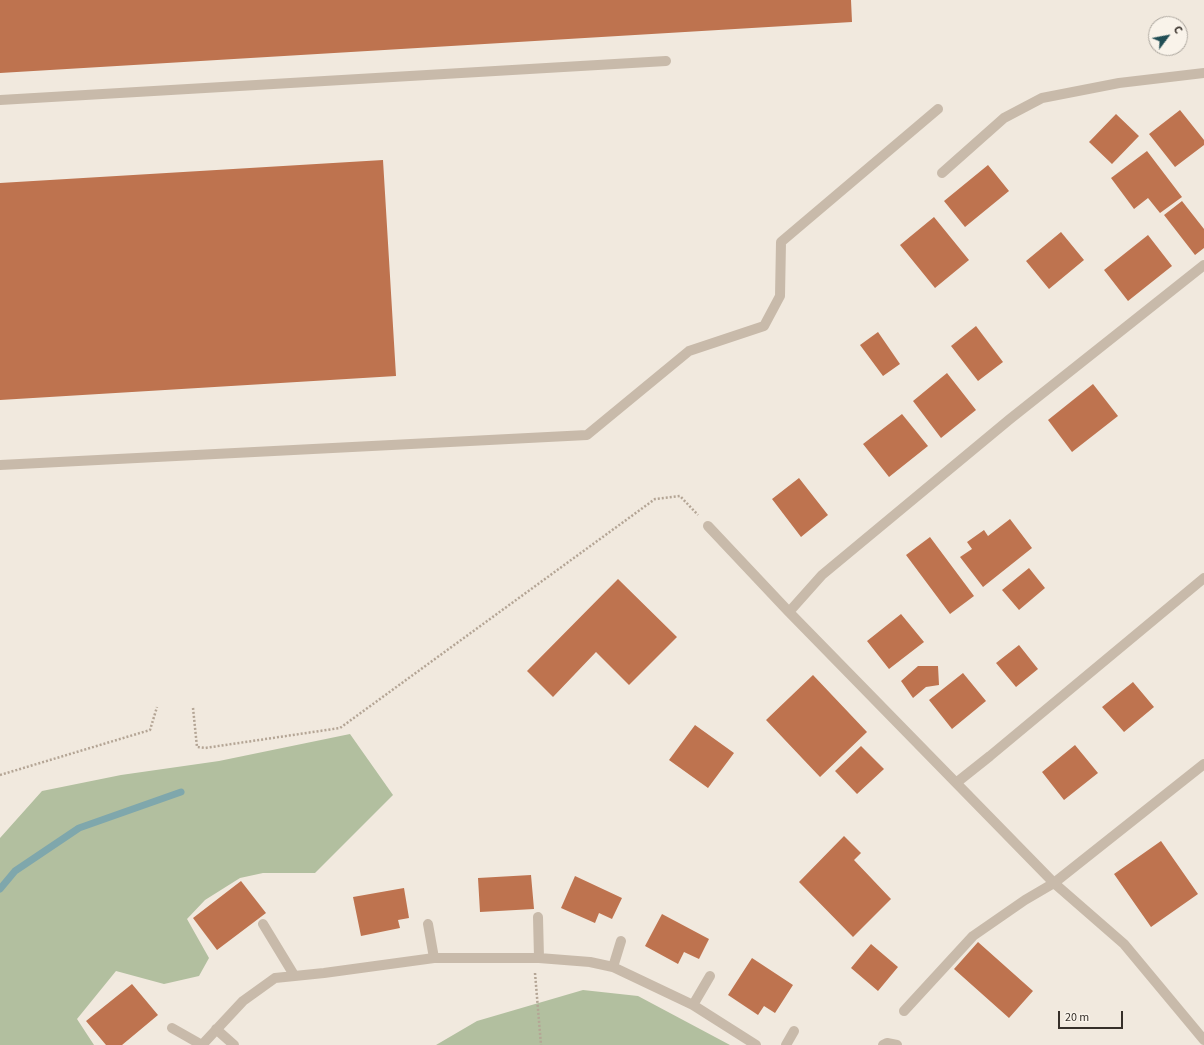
<!DOCTYPE html>
<html>
<head>
<meta charset="utf-8">
<style>
	body { margin:0 }
	#map { position:relative; width:1204px; height:1045px; overflow:hidden; background:#f1e9de; font-family:"Source Sans 3",sans-serif }
	canvas { display:block }
	.north { position:absolute; left:1148px; top:16px; width:40px; height:40px; box-sizing:border-box; background:#f9f3ea; border:1px solid #aba59d; border-radius:50%; rotate:58deg; font-size:11px; font-weight:700; line-height:16px; text-align:center; color:#362f29 }
	.north::after { content:''; display:block; margin:auto; width:14px; height:18px; background:#214e55; clip-path:polygon(50% 0,100% 100%,50% 72%,0 100%) }
	.scale { position:absolute; left:1058px; top:1011px; width:65px; height:18px; box-sizing:border-box; border:2px solid #362f29; border-top:0; padding-left:5px; font-size:12px; line-height:14px; white-space:nowrap; color:#362f29; -webkit-text-stroke:3px #f9f3ea; paint-order:stroke }
</style>
</head>
<body>
<div id="map">
<canvas width="1204" height="1045"></canvas>
<div class="north">С</div>
<div class="scale">20 m</div>
</div>
<script>
const ctx = document.querySelector('canvas').getContext('2d');
ctx.lineJoin = 'round';
function fillPath(path, color) { ctx.fillStyle = color; ctx.fill(path, 'evenodd'); }
function trace(path, color, width, dash) { ctx.strokeStyle = color; ctx.lineWidth = width; ctx.lineCap = dash ? 'butt' : 'round'; ctx.setLineDash(dash || []); ctx.stroke(path); }
fillPath(new Path2D(`
	M350 734 393 795 315 873H263L240 878 205 900 187 919 209 958 199 976 164 984 116 971 77 1019 94 1045H0V838L42 791 121 775 219 761Z
	M583 990 638 996 730 1045H436L477 1021Z`), '#b2bf9f');
trace(new Path2D(`
	M0 889 15 871 79 828 181 792`), '#7fa7ac', 7);
fillPath(new Path2D(`
	M0 0H851L852 22 0 73Z
	M1180 110 1204 140V145L1175 167 1149 134Z
	M1116 114 1139 136 1112 164 1089 142Z
	M1147 151 1182 197 1160 213 1148 198 1134 209 1111 178Z
	M383 160 396 376 0 400V183Z
	M988 165 1009 191 965 227 944 201Z
	M1182 201 1204 229V248L1195 255 1164 215Z
	M934 217 969 260 935 288 900 245Z
	M1061 232 1084 260 1049 289 1026 261Z
	M1148 235 1172 266 1128 301 1104 270Z
	M976 326 1003 362 978 381 951 346Z
	M878 332 900 364 883 376 860 345Z
	M947 373 976 410 941 438 913 401Z
	M1093 384 1118 416 1072 452 1048 420Z
	M902 414 928 446 889 477 863 444Z
	M799 478 828 515 801 537 772 499Z
	M1010 519 1032 548 983 587 960 557 972 549 967 542 984 530 988 536Z
	M930 537 974 596 950 614 906 555Z
	M1029 568 1045 588 1019 610 1002 590Z
	M618 579 677 637 629 685 596 652 553 697 527 671Z
	M901 614 924 642 889 669 867 641Z
	M1019 645 1038 669 1016 687 996 663Z
	M918 666H938L939 685 926 687 913 698 901 681Z
	M963 673 986 701 952 729 929 700Z
	M813 675 867 732 820 777 766 720Z
	M1133 682 1154 707 1124 732 1102 707Z
	M695 725 734 753 708 788 669 760Z
	M1075 745 1098 773 1064 800 1042 772Z
	M861 746 884 769 857 794 835 771Z
	M844 836 861 853 854 860 891 899 853 937 799 882Z
	M1161 841 1198 894 1151 927 1114 874Z
	M531 875 534 909 480 912 478 878Z
	M575 876 622 898 612 919 599 913 595 923 561 908Z
	M241 881 266 913 217 950 193 918Z
	M404 888 409 918 398 920 400 928 361 936 353 897Z
	M662 914 709 939 699 959 684 952 678 964 645 946Z
	M978 942 1033 991 1009 1018 954 969Z
	M871 944 898 967 878 991 851 968Z
	M752 958 793 985 775 1013 764 1006 758 1015 728 995Z
	M132 984 158 1015 122 1045H106L86 1021Z`), '#be734f');
trace(new Path2D(`
	M193 708 197 747 205 748 340 728 655 499 680 496 698 515
	M0 775 150 730 157 707
	M535 973 541 1045`), '#b4a595', 2.5, [2, 2]);
trace(new Path2D(`
	M0 100 666 61
	M942 173 1004 118 1042 98 1119 83 1204 73
	M1204 265 1010 419 822 575 789 612 1054 883 1124 944 1204 1040
	M0 465 587 435 689 351 764 326 780 296 781 242 938 109
	M708 526 789 612
	M956 783 990 756 1204 578
	M538 917 539 958
	M263 924 294 975
	M428 924 434 958
	M613 967 621 941
	M693 1005 710 976
	M904 1011 973 936 1025 900 1054 883 1204 764
	M172 1028 202 1045
	M216 1029 234 1045
	M202 1045 243 1001 275 978 324 973 434 958H539L590 962 613 967 693 1005 756 1045
	M786 1045 794 1031
	M883 1045 887 1043 897 1045`), '#c8baaa', 10);
</script>
</body>
</html>
